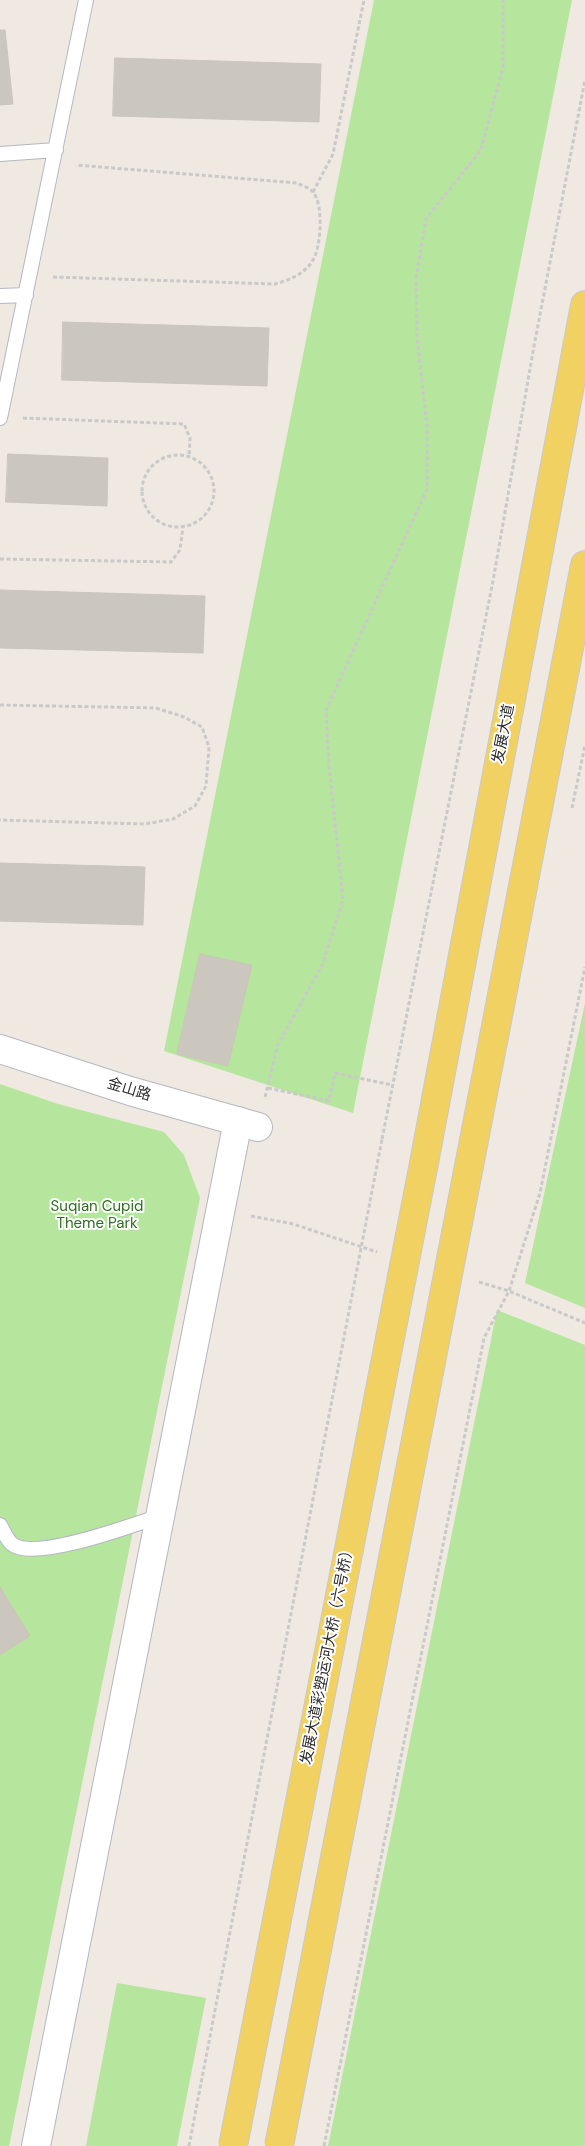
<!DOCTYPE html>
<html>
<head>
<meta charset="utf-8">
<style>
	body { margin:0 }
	canvas { display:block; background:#efe9e1 }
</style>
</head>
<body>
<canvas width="585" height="2146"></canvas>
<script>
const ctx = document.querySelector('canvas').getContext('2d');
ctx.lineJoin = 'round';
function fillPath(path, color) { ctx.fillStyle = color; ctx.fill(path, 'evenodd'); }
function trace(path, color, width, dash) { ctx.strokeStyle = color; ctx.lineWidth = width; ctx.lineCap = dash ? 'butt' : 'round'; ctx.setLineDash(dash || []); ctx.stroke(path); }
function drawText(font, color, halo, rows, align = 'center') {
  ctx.font = font + ' "DM Sans","Noto Sans SC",sans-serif'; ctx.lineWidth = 4; ctx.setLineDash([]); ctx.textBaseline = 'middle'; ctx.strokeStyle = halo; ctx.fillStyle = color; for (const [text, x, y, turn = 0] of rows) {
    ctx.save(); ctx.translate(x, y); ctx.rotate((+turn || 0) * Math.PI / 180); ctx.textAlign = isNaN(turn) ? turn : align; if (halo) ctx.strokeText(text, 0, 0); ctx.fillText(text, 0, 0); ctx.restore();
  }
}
fillPath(new Path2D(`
	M374 0H572L353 1113 164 1051Z
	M585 1003V1308L525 1283Z
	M0 1084 58 1104 164 1132 184 1155 200 1198 9 2146H0Z
	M497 1310 585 1345V2146H328Z
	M117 1983 206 1998 177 2146H86Z`), '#b6e59e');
const building = new Path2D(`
	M0 30H5L13 104 0 105Z
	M115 58 321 64 319 122 113 116Z
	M63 322 269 328 267 386 62 380Z
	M8 454 108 458 107 506 6 502Z
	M0 590 205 596 203 653 0 648Z
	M0 863 145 867 143 925 0 921Z
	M200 954 252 965 228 1066 177 1054Z
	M0 1587 30 1636 0 1655Z`);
fillPath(building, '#cbc7bf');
trace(building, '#cbc5ba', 1);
const service = new Path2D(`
	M0 154 56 150
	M0 296 26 295
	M0 418 86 0
	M0 1525C3 1530 7 1540 12 1544 34 1562 132 1525 160 1516`);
const minor = new Path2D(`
	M36 2146 238 1121`);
const tertiary = new Path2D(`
	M0 1049 130 1091 258 1127`);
const primary = new Path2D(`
	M424 1163 585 305
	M469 1166 585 565`);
trace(service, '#b4b7c1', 16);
trace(minor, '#b4b7c1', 30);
trace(tertiary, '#b4b7c1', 30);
trace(primary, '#c9c9c9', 30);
trace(new Path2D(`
	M313 192 333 154 364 0
	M53 277 275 284C289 280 305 274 313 260 321 247 324 205 313 192 310 188 301 185 297 183L76 165
	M23 418 184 424 190 438 189 457
	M142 491a36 36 0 1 1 72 0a36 36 0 1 1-72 0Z
	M0 559 171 562 180 550 183 527
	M0 705 156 708 184 717 202 727 209 747 206 786 195 806 173 819 145 824 0 820
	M572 808 585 745
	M268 1088 329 1101 335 1073 392 1085
	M265 1097 278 1044 322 966 343 900 329 765 326 710 427 489V426L417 337 416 278 426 219 481 150 503 67V0
	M382 1139 493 581 534 346 585 80
	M251 1216 293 1224 377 1252
	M479 1282 509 1291 585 1323
	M324 2146 484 1338 509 1291 540 1193 585 967`), '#c9c9c9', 3, [4, 2.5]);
trace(service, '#fff', 14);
trace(minor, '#fff', 28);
trace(tertiary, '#fff', 28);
trace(primary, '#f2d163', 28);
const primaryBridge = new Path2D(`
	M233 2146 424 1163
	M279 2146 469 1166`);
trace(primaryBridge, '#c9c9c9', 30, []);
trace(new Path2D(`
	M189 2146 382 1139`), '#c9c9c9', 3, [4, 2.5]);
trace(primaryBridge, '#f2d163', 28);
drawText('15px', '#2e2e2e', '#fff', [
	["发展大道",504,734,-79],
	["金山路",129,1090,17],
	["发展大道彩塑运河大桥（六号桥）",328,1654,-79]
]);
drawText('15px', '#2c6e1b', '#fff', [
	["Suqian Cupid",97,1207],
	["Theme Park",97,1224]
]);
</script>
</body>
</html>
